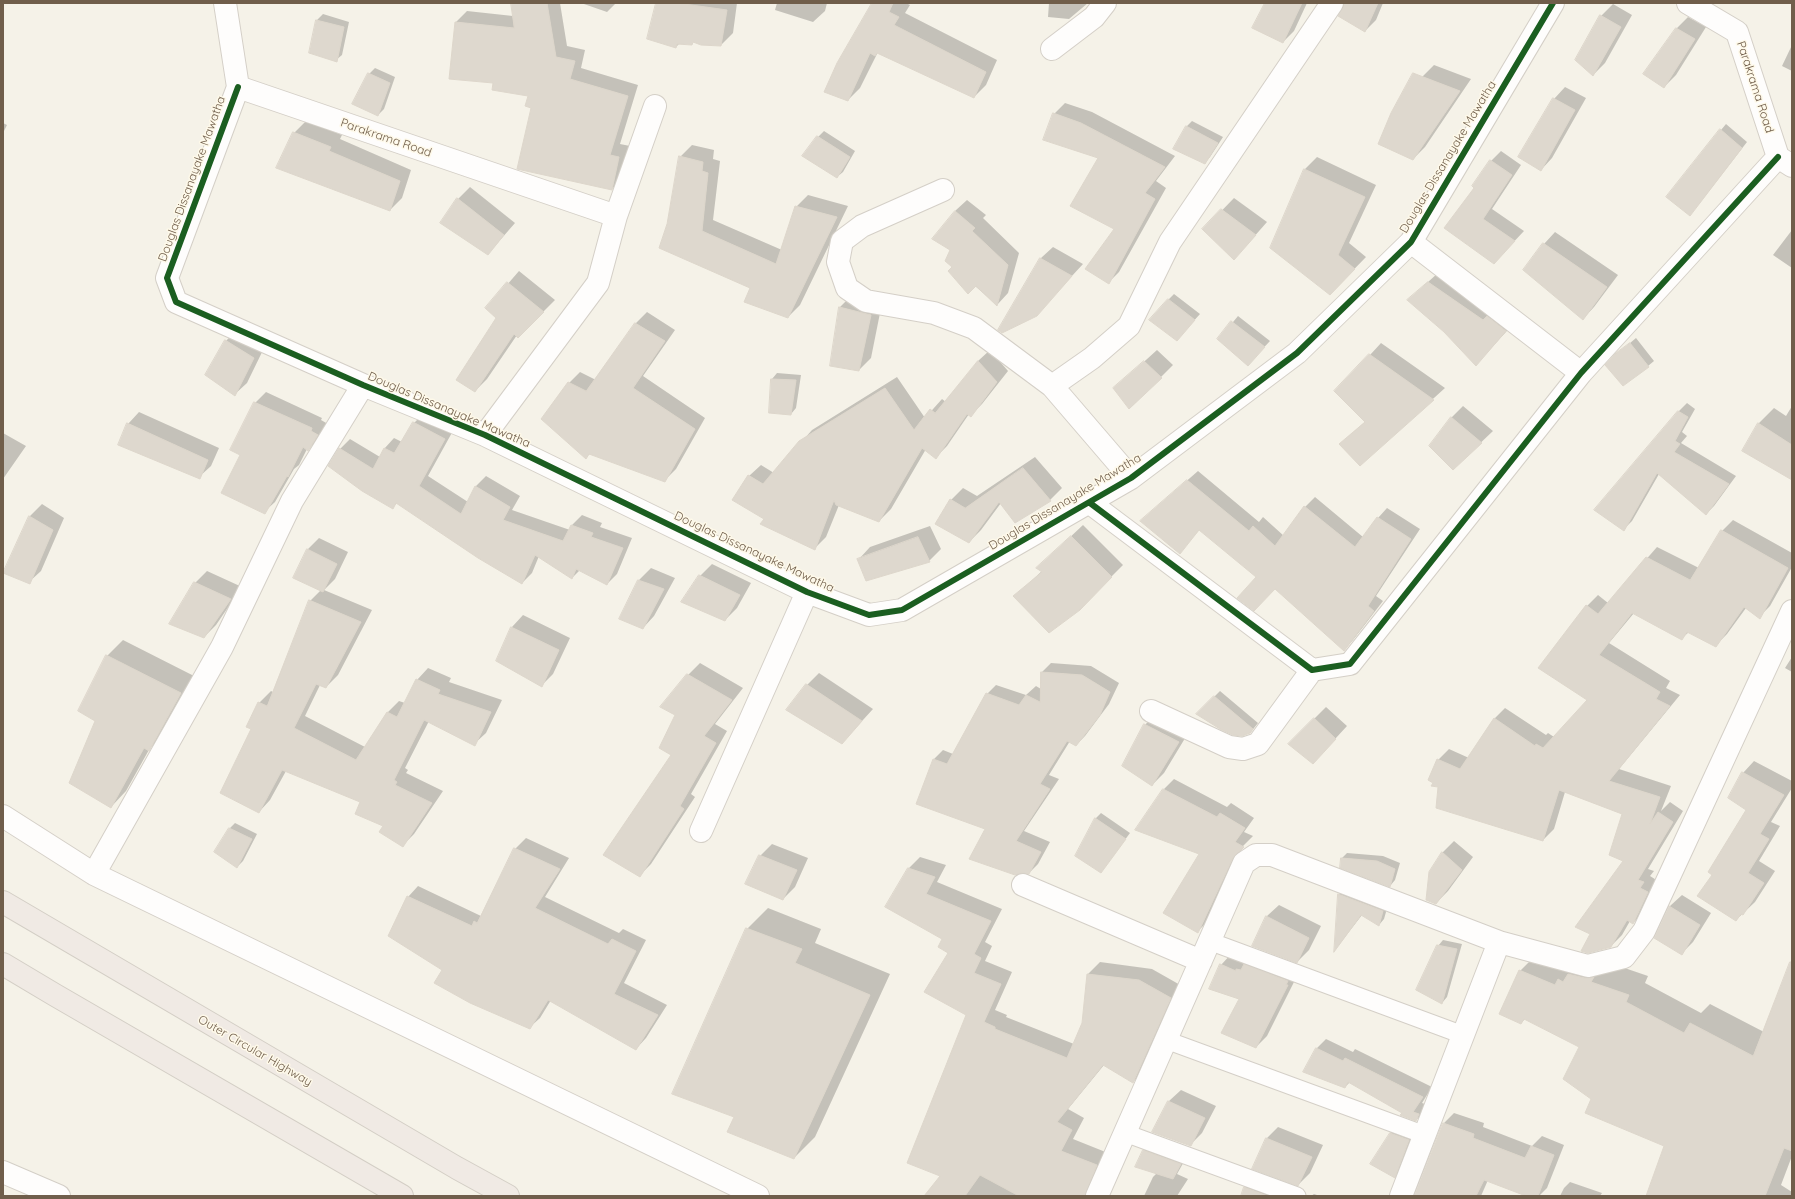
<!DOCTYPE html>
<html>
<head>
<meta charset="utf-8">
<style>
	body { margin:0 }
	#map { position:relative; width:1795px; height:1199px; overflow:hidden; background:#f5f2e8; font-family:Quicksand,sans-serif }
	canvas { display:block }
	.frame { position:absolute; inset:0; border:4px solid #705e4b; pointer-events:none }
</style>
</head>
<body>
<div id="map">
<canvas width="1795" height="1199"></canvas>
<div class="frame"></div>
</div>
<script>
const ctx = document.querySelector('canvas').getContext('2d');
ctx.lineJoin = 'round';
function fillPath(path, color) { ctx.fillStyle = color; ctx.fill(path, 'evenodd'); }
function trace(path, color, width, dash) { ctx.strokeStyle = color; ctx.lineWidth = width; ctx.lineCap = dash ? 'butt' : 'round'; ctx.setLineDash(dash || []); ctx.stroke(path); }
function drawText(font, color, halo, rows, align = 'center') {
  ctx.font = font + ' Quicksand,sans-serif'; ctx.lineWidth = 3; ctx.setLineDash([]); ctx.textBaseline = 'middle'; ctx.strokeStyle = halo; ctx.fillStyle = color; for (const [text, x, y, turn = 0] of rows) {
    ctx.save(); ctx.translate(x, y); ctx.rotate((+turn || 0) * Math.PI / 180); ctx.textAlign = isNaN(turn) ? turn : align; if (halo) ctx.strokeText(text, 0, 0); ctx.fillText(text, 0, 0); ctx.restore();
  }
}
fillPath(new Path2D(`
	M512 3H560L567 46 585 50 581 68 638 85 620 144 630 146 623 178 612 189 532 107 529 95 494 82 456 22 467 11 513 16Z
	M581 3H616L607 12Z
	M657 3H737L733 33 721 45 694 41 680 43 676 47Z
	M777 3H827L825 11 813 22 775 10Z
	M873 3H906L910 5 905 13 997 60 986 85 974 97 878 52 860 88 848 100Z
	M1049 3H1088L1069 19 1048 17Z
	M1266 3H1307L1294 31 1283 42Z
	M1345 3H1383L1376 20 1365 31Z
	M1613 4 1632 15 1605 63 1593 75 1601 16Z
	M323 14 349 22 342 55 336 60 310 52 317 20Z
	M1688 17 1706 27 1676 75 1664 87 1676 29Z
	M1792 45V71L1782 66Z
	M1434 65 1471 79 1425 147 1413 159 1422 77Z
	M375 68 395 77 384 109 378 115 369 74Z
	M1565 87 1586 98 1552 158 1541 170 1554 99Z
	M1065 103 1092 112 1175 156 1156 181 1166 188 1119 272 1108 283 1116 229 1099 158 1054 114Z
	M306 121 342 135 340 139 411 170 402 198 390 210 294 133Z
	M1192 121 1223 137 1210 157 1205 163 1186 127Z
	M3 123 7 125 3 133Z
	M1726 124 1747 142 1695 209 1721 130Z
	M824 131 855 151 843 172 837 177 818 137Z
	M692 145 714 150 713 159 720 161 713 220 782 250 796 207 808 195 848 206 800 305 788 317 668 224 680 157Z
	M1501 151 1521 165 1492 209 1524 231 1494 263 1445 228 1475 187 1491 161Z
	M1317 157 1376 185 1349 243 1366 257 1330 294 1271 248 1305 169Z
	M470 187 515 223 488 254 458 199Z
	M1234 198 1267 222 1245 247 1204 229Z
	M967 200 986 215 983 218 1019 253 1008 293 997 305 953 267 952 250 955 211Z
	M1792 230V268L1773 255Z
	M1555 232 1618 275 1594 307 1583 319 1544 244Z
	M1053 247 1083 264 1036 315 999 330 1041 258Z
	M519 271 555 300 518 337 517 335 487 379 475 391 497 318 487 308Z
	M1438 273 1515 322 1485 355 1418 291Z
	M1174 294 1200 314 1182 334 1168 300Z
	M851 296 882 303 871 358 859 370 839 308Z
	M647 312 675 330 643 376 705 418 676 469 665 480 590 454 586 457 569 383 580 372 596 380 636 323Z
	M1238 316 1270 341 1253 359 1219 339Z
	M237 329 265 346 247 383 235 394 226 341Z
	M1636 338 1654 361 1648 366 1617 354Z
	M1381 343 1445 388 1360 465 1340 444 1366 421 1370 355Z
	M990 350 1008 371 982 404 971 415 969 414 947 446 936 457 926 449 891 509 879 521 839 505 826 537 815 548 765 519 749 476 761 465 774 473 812 430 897 377 925 418 942 399 946 402 978 361Z
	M1157 350 1173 365 1130 408 1115 388Z
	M777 373 801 375 796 408 791 414 772 379Z
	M266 392 322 418 321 420 328 424 318 439 308 450 307 449 299 465 294 469 275 502 264 512 242 454 231 449 255 403Z
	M1687 403 1695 409 1682 432 1687 436 1681 443 1736 476 1714 506 1706 514 1659 474 1632 521 1624 529 1679 411Z
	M1463 406 1493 431 1453 469 1451 418Z
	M1792 406V479L1743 450 1759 423 1774 408 1786 416Z
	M139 412 219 448 211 466 199 477 128 424Z
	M424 413 454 429 428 476 468 502 476 486 486 476 520 496 512 510 570 530 572 525 582 515 602 523 600 527 632 538 617 574 607 584 580 570 572 578 539 556 532 573 522 583 397 503 393 507 340 449 350 439 380 457 384 449 394 438 402 442 414 423Z
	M3 433 26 446 3 479Z
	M1035 457 1062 488 1050 500 1001 503 981 530 969 542 951 500 963 488 977 496Z
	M1198 471 1259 522 1263 517 1284 536 1305 507 1315 497 1363 537 1378 518 1387 508 1420 529 1376 596 1383 601 1353 640 1344 650 1275 588 1258 577 1200 529 1180 552 1151 512Z
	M42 504 64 518 41 571 29 582 4 573 30 516Z
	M1733 520 1792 553V567L1770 606 1759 617 1746 608 1727 634 1716 645 1689 632 1681 639 1634 613 1609 643 1670 681 1666 688 1680 695 1619 769 1671 786 1661 811 1670 802 1683 811 1648 869 1654 871 1650 876 1658 881 1644 912 1633 923 1630 921 1622 935 1611 946 1592 934 1624 861V814L1565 792 1554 829 1543 840 1439 786 1438 760 1449 749 1469 758 1494 719 1505 708 1546 735 1548 733 1554 737 1588 700 1587 606 1598 595 1608 603 1657 547 1699 568 1722 531Z
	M1083 525 1123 565 1079 609 1015 596 1042 571 1050 556Z
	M930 526 941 549 929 561 859 559 870 547Z
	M319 538 348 552 335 579 324 590 372 610 338 675 326 687 320 685 305 716 365 747 387 713 399 701 405 703 417 680 428 668 451 678 449 682 502 700 486 733 474 744 429 721 405 768 408 770 406 773 443 791 414 834 402 846 362 802 286 771 270 800 259 812 253 729 248 726 259 703 271 691 273 692 310 601 321 590 307 550Z
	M712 564 751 583 737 608 725 620 700 576Z
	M651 568 675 578 654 616 643 628 620 618 639 580Z
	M207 571 242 587 216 625 204 637 195 583Z
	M523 615 570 638 553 674 541 686 497 660 512 627Z
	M123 640 196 677 165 734 150 748 126 791 111 807 96 720 107 656Z
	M1792 657V672L1785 668Z
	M700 663 743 688 715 724 727 731 691 794 695 797 651 864 639 876 673 755 676 714 688 675Z
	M1051 663 1091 666 1119 683 1109 704 1085 736 1076 745 1070 741 1049 775 1059 779 1024 831 1050 842 1038 864 1029 873 986 828 917 803 934 759 943 750 953 754 987 694 996 685 1026 695 1036 686 1041 689 1042 672Z
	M819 673 873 709 842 743 807 685Z
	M1220 691 1258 723 1250 733 1198 713Z
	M1326 707 1347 726 1324 751 1290 743Z
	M1156 713 1190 730 1164 773 1152 785 1145 725Z
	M1754 761 1792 781V788L1771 822 1780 826 1759 861 1775 871 1755 902 1736 920 1748 809 1743 773Z
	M1174 779 1227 807 1231 803 1254 818 1244 832 1253 836 1242 847 1208 921 1198 931 1201 853 1164 789Z
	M1101 813 1130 833 1101 872 1095 819Z
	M235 823 257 834 243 861 237 867 229 829Z
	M526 838 569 858 545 897 619 933 623 929 646 940 624 983 667 1005 646 1038 636 1049 551 1000 540 1018 529 1028 443 970 408 897 418 886 481 916 515 849Z
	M1454 841 1473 857 1448 891 1436 903 1430 872 1443 852Z
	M772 844 808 858 795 887 783 899 760 856Z
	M1347 853 1383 856 1400 863 1395 880 1390 886 1342 858Z
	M920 857 946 865 937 882 1002 909 985 942 992 946 985 961 1012 972 995 1010 1007 1015 1006 1017 1074 1044 1083 1023 1088 974 1100 962 1152 969 1182 986 1145 1070 1133 1082 1104 1065 1068 1109 1084 1118 1073 1139 1108 1153 1090 1196H926L942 1175 968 1015 943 939 908 869Z
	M1345 889 1388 905 1384 919 1379 925 1362 915 1335 950 1339 894Z
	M1682 895 1711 913 1693 942 1681 954 1656 937 1670 906Z
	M1279 905 1321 926 1309 950 1297 962 1253 946 1267 916Z
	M768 908 821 929 815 943 890 974 815 1137 794 1158 735 1117 747 929Z
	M1443 940 1462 944 1447 997 1442 1003 1438 946Z
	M1539 952 1610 963 1648 976 1645 983 1701 1013 1710 1004 1764 1032 1792 960V1156L1781 1185 1792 1192V1196H1647L1695 1062 1592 1099 1580 1046 1525 1019 1521 1023 1520 971Z
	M1232 953 1298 974 1267 1036 1256 1047 1241 999 1221 965Z
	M1326 1039 1353 1052 1355 1049 1432 1087 1422 1103 1428 1105 1426 1111 1416 1120 1350 1082 1345 1087 1305 1072 1317 1048Z
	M1181 1090 1216 1106 1202 1133 1190 1145 1154 1132 1169 1101Z
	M1454 1113 1484 1123 1483 1127 1532 1146 1542 1136 1564 1145 1547 1188 1539 1196H1529L1488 1180 1481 1196H1415L1444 1123Z
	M1278 1127 1323 1145 1310 1173 1298 1185 1266 1139Z
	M1396 1128 1414 1134 1400 1171 1394 1177 1390 1133Z
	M1150 1145 1186 1158 1177 1174 1188 1179 1177 1196H1144L1153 1177 1157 1173 1144 1151Z
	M1254 1179 1300 1196H1243L1245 1188Z
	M1570 1182 1602 1193 1600 1196H1560L1564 1188Z
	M1314 1194 1320 1196H1311Z`), '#0003');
const building = new Path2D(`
	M511 3H547L556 57 575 61 570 79 628 96 610 155 619 157 612 190 517 169 531 108 525 106 528 96 492 90 493 83 449 79 455 22 514 28Z
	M656 3H677L727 10 721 46 701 45 693 42 692 45 677 44 676 48 647 39Z
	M872 3H893L889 12 899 17 894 25 986 72 974 98 877 53 875 56 870 53 848 101 824 92 837 63Z
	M1265 3H1302L1283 43 1252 28Z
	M1344 3H1378L1365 32 1338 16Z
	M1600 15 1621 27 1593 76 1575 60Z
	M316 20 344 27 337 62 309 53Z
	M1676 28 1695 39 1664 88 1643 74Z
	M368 73 390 83 378 116 352 104Z
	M1413 73 1460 91 1413 160 1378 144 1391 113Z
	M1553 98 1575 110 1541 171 1518 157Z
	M1053 113 1081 123 1165 167 1145 193 1155 199 1109 284 1085 269 1114 229 1070 206 1098 158 1043 140Z
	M1186 126 1218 143 1205 164 1173 149Z
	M1720 129 1742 148 1690 216 1666 197Z
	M293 132 331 147 329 151 400 181 390 211 276 168Z
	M817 136 850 157 837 178 802 156Z
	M679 156 703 162 702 171 708 173 702 231 776 264 795 206 837 217 788 318 744 302 750 288 659 248 667 224Z
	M1490 160 1512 175 1483 219 1515 241 1494 264 1444 228 1474 188 1472 186Z
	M1304 169 1365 197 1338 255 1355 269 1330 295 1270 248Z
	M457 198 504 235 488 255 440 223Z
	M1221 209 1256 235 1234 260 1202 229Z
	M955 211 975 228 972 231 1008 265 997 306 976 286 968 294 948 271 952 267 945 261 950 250 932 239Z
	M1543 243 1607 287 1583 320 1523 270Z
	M1040 258 1072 276 1037 316 1002 333 998 330Z
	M507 282 544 312 518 338 514 334 475 392 456 380 496 318 485 308Z
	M1428 282 1483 320 1487 316 1506 331 1476 366 1444 332 1407 300Z
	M1168 299 1195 320 1177 341 1149 320Z
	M839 307 871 315 859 371 830 366Z
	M1231 321 1265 347 1248 366 1217 339Z
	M635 323 665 341 633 388 695 429 665 482 589 454 586 459 541 419 568 382 586 391Z
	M225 340 254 358 235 396 205 375Z
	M1630 343 1649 367 1623 386 1605 365 1616 353Z
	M1369 354 1434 400 1360 466 1339 444 1365 422 1334 391Z
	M978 361 997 382 971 417 967 414 936 459 922 448 879 522 836 505 834 500 815 550 760 524 764 519 732 500 748 475 763 484 799 441 885 388 914 430 930 409 935 413Z
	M1144 361 1162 378 1129 409 1113 388Z
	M771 379 796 380 791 415 769 413Z
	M254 402 312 428 311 431 318 435 308 451 303 447 288 477 287 476 265 514 221 493 240 455 230 450Z
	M1678 411 1688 417 1675 441 1680 444 1674 452 1729 484 1706 515 1657 473 1624 531 1594 510Z
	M1451 417 1482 443 1453 470 1429 446Z
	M413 422 445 439 419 486 461 514 475 486 510 507 503 520 563 541 571 525 593 533 591 537 623 548 607 585 576 569 572 579 535 555 522 584 478 558 396 503 393 509 362 491 328 466 339 448 373 469 384 448 394 453Z
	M127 423 208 460 200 479 118 445Z
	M1758 423 1792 445V480L1742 451Z
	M1023 468 1051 501 1015 523 999 502 969 543 935 524 950 499 965 508Z
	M1187 480 1249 531 1253 526 1275 546 1304 506 1355 547 1377 517 1411 539 1368 606 1374 611 1344 651 1275 589 1254 611 1237 598 1256 577 1199 530 1180 554 1140 521Z
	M29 516 53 530 30 584 3 573Z
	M1721 530 1788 568 1760 619 1744 607 1716 647 1687 632 1682 640 1632 613 1599 655 1660 692 1656 699 1670 706 1609 781 1660 797 1650 824 1658 812 1673 822 1638 880 1644 882 1640 888 1648 892 1633 924 1627 920 1611 947 1588 953 1581 951 1590 934 1575 927 1623 861 1609 855 1622 814 1559 790 1543 841 1436 808 1438 787 1431 786 1433 783 1428 780 1437 759 1460 769 1494 718 1535 746 1536 744 1543 748 1587 700 1538 668 1586 605 1598 614 1646 557 1690 580Z
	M1071 536 1112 577 1080 610 1049 633 1013 596 1042 572 1036 568Z
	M918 537 930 562 866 581 857 559Z
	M307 549 337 564 323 592 293 578Z
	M699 575 740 595 725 621 681 602Z
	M638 580 664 589 643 629 619 619Z
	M194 582 231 599 204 638 169 624Z
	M309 600 361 622 326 688 316 684 294 728 356 760 387 712 397 717 416 679 440 690 438 694 491 712 475 746 424 720 394 780 397 782 395 785 432 803 403 847 379 832 383 826 355 814 360 802 282 770 259 813 220 793 251 729 246 727 258 702 267 706Z
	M511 627 559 650 542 687 496 661Z
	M106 655 181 693 149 751 144 748 111 808 69 783 95 721 78 711Z
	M1041 672 1082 675 1110 692 1100 715 1076 746 1067 741 1040 784 1050 789 1016 841 1041 852 1029 874 1022 873 1015 875 969 859 985 829 916 804 933 759 947 764 986 693 1019 705 1026 695 1040 702Z
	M687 674 732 700 704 736 716 743 680 806 684 809 640 877 603 855 671 755 659 748 675 715 660 707Z
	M806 684 862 721 842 744 786 710Z
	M1214 696 1253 729 1250 733 1242 736 1233 735 1220 729 1196 714Z
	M1314 718 1336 739 1313 764 1288 744Z
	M1144 724 1179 742 1152 786 1122 766Z
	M1742 772 1784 795 1760 834 1769 839 1748 873 1764 883 1743 915 1741 914 1736 921 1697 896 1712 875 1708 872 1746 810 1728 798Z
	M1163 789 1217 817 1220 813 1245 828 1235 842 1244 847 1233 858 1198 933 1163 913 1199 854 1135 830Z
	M1095 818 1126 839 1101 873 1075 856Z
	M229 828 252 839 237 868 214 852Z
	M514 848 560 869 535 908 608 944 612 939 636 951 614 994 658 1015 636 1050 548 1000 530 1029 470 1003 434 983 442 970 388 936 407 896 472 926 474 921 477 923Z
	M1442 852 1462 870 1436 904 1426 900 1429 872Z
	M759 855 797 870 783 900 745 884Z
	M1341 858 1377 861 1395 869 1390 887 1340 868Z
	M908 868 935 877 926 894 991 921 974 954 981 958 974 973 1001 984 984 1022 995 1027V1029L1067 1058 1082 1023 1087 974 1139 980 1171 998 1133 1083 1103 1065 1057 1122 1072 1130 1061 1151 1097 1165 1085 1196H1019L980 1175 965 1196H924L940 1176 907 1163 966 1015 924 992 948 953 938 947 942 939 885 907Z
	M1338 894 1383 911 1379 926 1361 915 1334 952Z
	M1669 906 1700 925 1682 955 1654 938Z
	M1266 916 1309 938 1297 963 1252 946Z
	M746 928 802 949 795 963 870 995 794 1159 727 1132 734 1117 672 1094Z
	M1437 945 1457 949 1442 1004 1416 990Z
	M1790 962H1792V1151L1784 1148 1765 1196H1646L1664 1146 1585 1113 1591 1099 1563 1079 1579 1047 1524 1019 1521 1024 1499 1014 1519 970 1555 985 1558 979 1563 982 1568 974 1585 978 1594 977 1591 982 1629 995 1626 1002 1684 1033 1690 1023 1753 1056Z
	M1220 964 1236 971V969L1241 970 1244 964 1288 981 1286 985H1288L1256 1048 1221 1033 1239 999 1209 989Z
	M1316 1048 1343 1061 1345 1058 1423 1097 1413 1112 1419 1114 1416 1121 1400 1115 1402 1113 1348 1082 1345 1088 1303 1072Z
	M1168 1101 1205 1118 1191 1146 1152 1132Z
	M1443 1123 1474 1134 1473 1138 1525 1158 1531 1146 1554 1155 1538 1196H1526L1484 1180 1476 1196H1414Z
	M1390 1133 1409 1140 1395 1178 1370 1164Z
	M1266 1138 1312 1157 1298 1186 1252 1169Z
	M1143 1150 1181 1164 1173 1179 1135 1167Z
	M1244 1187 1268 1196H1241Z`);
fillPath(building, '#ded8ce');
trace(building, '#ddd6cb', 1);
const service = new Path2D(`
	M1209 941 1463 1035
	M1166 1040 1425 1135
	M1125 1133 1297 1196`);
const minor = new Path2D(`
	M225 3 238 87 616 216
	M1688 3 1737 32 1778 157 1792 166
	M1052 49 1094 17 1105 3
	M238 87 167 278 176 302 363 385 485 435 807 592 869 615 902 610 1131 478 1297 353 1411 242 1553 3
	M943 190 862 226 842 241 838 262 847 288 866 301 934 313 974 328 1052 386 1131 478
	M1411 242 1581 373
	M1052 386 1092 358 1129 326 1170 242 1332 3
	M485 435 598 283 616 216 655 106
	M1090 503 1312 670 1350 664 1581 373 1778 157
	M1151 711 1229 747 1243 749 1258 744 1312 670
	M3 816 94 874 758 1196
	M701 831 807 592
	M94 874 222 647 292 501 363 385
	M1023 885 1201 961
	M3 1172 59 1196
	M1097 1196 1244 863 1256 855H1272L1499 942
	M1401 1196 1499 942 1588 966 1624 957 1644 931 1792 611`);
const motorway = new Path2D(`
	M3 902 457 1168 508 1196
	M3 964 55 995 402 1196`);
trace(service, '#d4cfc7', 19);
trace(minor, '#d4cfc7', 24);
trace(motorway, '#d3cec5', 24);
trace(service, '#fefdfc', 17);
trace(minor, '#fefdfc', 22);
trace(motorway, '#f0eae4', 22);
trace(new Path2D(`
	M238 87 167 278 176 302 363 385 485 435 807 592 869 615 902 610 1131 478 1297 353 1411 242 1553 3
	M1090 503 1312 670 1350 664 1581 373 1778 157`), '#1b5e20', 6);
drawText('12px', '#705e4b', '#fef9e9', [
	["Parakrama Road",1755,87,72],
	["Parakrama Road",386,138,19],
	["Douglas Dissanayake Mawatha",1448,157,-59],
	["Douglas Dissanayake Mawatha",192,179,-70],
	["Douglas Dissanayake Mawatha",449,410,23],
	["Douglas Dissanayake Mawatha",1065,502,-31],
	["Douglas Dissanayake Mawatha",754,552,25],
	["Outer Circular Highway",255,1051,30]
]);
</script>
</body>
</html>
